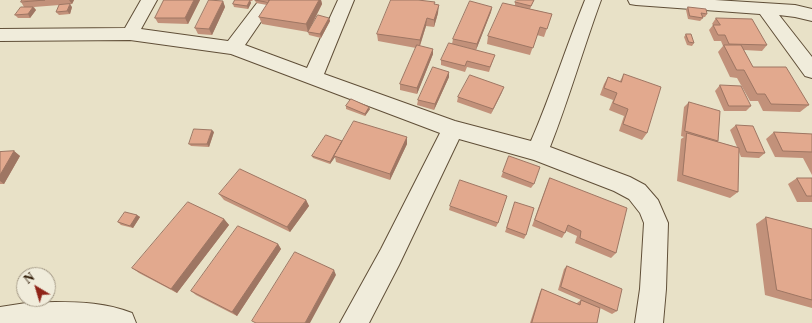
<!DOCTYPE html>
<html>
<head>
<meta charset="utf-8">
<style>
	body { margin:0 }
	#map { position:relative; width:812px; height:323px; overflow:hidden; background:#e8e1c7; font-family:"Libre Caslon Text",serif }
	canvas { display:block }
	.north { position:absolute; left:16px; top:267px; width:40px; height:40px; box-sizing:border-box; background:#f0ecdb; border:1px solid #a49a87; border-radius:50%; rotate:322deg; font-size:11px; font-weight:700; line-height:16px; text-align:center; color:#321e09 }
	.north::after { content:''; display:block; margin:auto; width:14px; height:18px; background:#8f2418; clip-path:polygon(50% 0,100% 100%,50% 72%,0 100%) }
</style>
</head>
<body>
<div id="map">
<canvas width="812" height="323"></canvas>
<div class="north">N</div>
</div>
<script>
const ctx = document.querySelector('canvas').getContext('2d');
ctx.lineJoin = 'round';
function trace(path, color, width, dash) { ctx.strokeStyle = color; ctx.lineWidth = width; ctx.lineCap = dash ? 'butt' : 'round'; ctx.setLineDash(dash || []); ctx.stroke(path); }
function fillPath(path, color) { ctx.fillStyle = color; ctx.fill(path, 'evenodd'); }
const minor = new Path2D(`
	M141 0H157L141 29 228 41 257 3 263 2 269 3 271 7 245 45 307 68 338 0H354L324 74 455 121 531 141C551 95 566 47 585 0H601C583 49 569 99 550 147L630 177 645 185 658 200 668 223 666 289 663 323H635L640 289 644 223 640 213 629 199 614 191 534 160 459 139 399 265 369 323H340L381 249 440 133 231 54 130 40 0 41V29L125 28Z
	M628 0H715L795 5 812 9V21L795 17 779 15 812 57V78L805 76 760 14 636 5 630 4Z
	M55 302C81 302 107 303 132 313L136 323H0V307L26 303Z`);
trace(minor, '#604f38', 2);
fillPath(minor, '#f0ecdb');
fillPath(new Path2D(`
	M22 0H74L72 4 34 7 36 10 30 18H18L15 15 24 7 21 2Z
	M164 0H200L188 24 158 23 155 18Z
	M235 0H253L252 1H250L251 3 248 9 234 7 233 4Z
	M255 0H321L322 4 308 32 262 24 259 17 267 5 256 3Z
	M534 0 530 9 552 14 544 37 537 35 530 55 487 44 488 36 515 5V2Z
	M223 1 225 7 212 35 198 34 195 28Z
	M435 5 438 13 434 27 426 26 420 46 433 54 417 94 400 90V84L416 48 378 41 377 34Z
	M72 7 70 14 59 15 56 12Z
	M492 7 491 12 476 50 452 44 453 39Z
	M688 7 707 14 705 17H702L703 18 700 21 688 19 686 10Z
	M329 18 330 21 321 38 309 35 308 32Z
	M716 18 767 45 762 51 744 50 753 67 809 105 800 112 763 111 758 101H750L737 78 730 77 718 52 723 46 721 41H714L709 30 713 25 712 24Z
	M686 34 694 43 692 46 687 45 684 37Z
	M441 60H493L489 72 467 67 465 72 441 65Z
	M449 72V77L434 110 417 105 418 100Z
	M624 74 647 133 642 140 619 131 624 116 609 110 613 100 600 95 604 84 608 77 620 81Z
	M720 85 751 106 746 111H724L715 91Z
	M502 92 491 114 457 102 458 97Z
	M689 102 718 141V142L737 147 730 130 736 125 765 153 759 158 741 157 739 152 738 192 730 198 677 181 681 139 684 137 681 136 684 107Z
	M346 106 370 109 365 116 346 109Z
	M214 132 209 147 191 146 189 144Z
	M774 132 812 134V175L803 158 775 157 766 139Z
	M407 137V144L390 180 336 162 335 157 330 164 313 158 312 156 342 142Z
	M14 151 20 156 4 184H0V152Z
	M509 156 534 184 531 188 501 177Z
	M550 178 616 253 611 258 575 243 577 236 566 231 562 238 532 226 547 185Z
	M797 178H812V202H797L788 184Z
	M219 194 306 200 309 206 290 232 224 200Z
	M515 202 526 235 524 239 505 232Z
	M450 206 498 223 496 227 449 210Z
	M137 215 140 217 133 228 121 225 118 222Z
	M766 217 812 229V308L765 295 756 224Z
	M224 219 229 225 177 293 139 273 132 268Z
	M278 244 281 249 237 316 196 295 191 291Z
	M567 266 617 311 612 314 600 308 597 323H530L540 292 542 289 577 304V303L581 300 558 290 564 269Z`), '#c2917a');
fillPath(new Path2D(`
	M69 0H74L72 4Z
	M194 0H200L188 24 185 18Z
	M250 0 251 3 248 9 247 6Z
	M319 0H321L322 4 308 32 306 24Z
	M223 1 225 7 212 35 209 29Z
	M70 4 72 7 70 14 67 11Z
	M439 5 438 13 434 27V20Z
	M33 7 36 10 30 18 28 14Z
	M492 7 491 12 476 50 477 44Z
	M329 18 330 21 321 38 320 34Z
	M427 18 426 26 419 48 420 40Z
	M433 49V54L417 94V88Z
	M449 72V77L434 110 435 104Z
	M504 87 502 92 491 114 493 109Z
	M369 107 370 109 365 116V114Z
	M212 130 214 132 209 147 207 144Z
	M407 137V144L390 180V174Z
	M342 141 334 156 335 157 330 164V162Z
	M14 151 20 156 4 184 0 181V175Z
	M306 200 309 206 290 232 287 227Z
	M137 215 140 217 133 228 130 226Z
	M224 219 229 225 177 293 171 289Z
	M278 244 281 249 237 316 232 312Z
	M334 270 336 275 310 323H305Z`), '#9e7663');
const building = new Path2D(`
	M22 0H45L21 2Z
	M164 0H194L185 18H155Z
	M209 0 223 1 209 29 195 28Z
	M235 0H250L247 6 233 4Z
	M255 0H269L268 2Z
	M270 0H319L306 24 259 17Z
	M391 0H418L435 2 434 4 439 5 434 20 427 18 420 40 377 34Z
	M517 0H534L531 6 515 2Z
	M470 1 492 7 477 44 453 39Z
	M503 3 552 14 547 29 540 27 533 48 488 36Z
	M70 4 67 11 56 12 59 5Z
	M21 7H33L28 14 15 15Z
	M688 7 706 9 707 14 701 13 703 18 690 16Z
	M318 15 329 18 320 34 308 32Z
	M716 18 752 19 767 45 729 44 725 35H718L713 25H720Z
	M686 34H691L694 43 689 42Z
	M449 43 495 55 490 67 467 61 465 66 441 60Z
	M417 45 433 49 417 88 400 84Z
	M724 45H741L753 67H786L809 105 771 104 765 94H757L744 70H737Z
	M433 67 449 72 435 104 418 100Z
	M624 74 661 87 647 133 623 124 628 109 613 103 617 93 604 88 608 77 621 82Z
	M470 75 504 87 493 109 458 97Z
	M720 85 741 86 751 106H729Z
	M351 99 369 107 365 114 346 106Z
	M689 102 720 111 718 141 685 131Z
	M354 121 407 137 390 174 334 156Z
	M736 125 753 126 765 153 747 152Z
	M194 129 212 130 207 144H189Z
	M774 132 812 134V152L783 151Z
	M687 133 739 148 738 192 683 175Z
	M326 135 342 141 330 162 312 156Z
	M14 151 0 175V152Z
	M509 156 540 167 534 184 503 172Z
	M240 169 306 200 287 227 219 194Z
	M550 178 627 208 616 253 580 238 581 231 568 225 565 233 535 220Z
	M797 178H812V196H807Z
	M460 180 507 196 498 223 450 206Z
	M188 202 224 219 171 289 132 268Z
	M515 202 534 208 526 235 507 228Z
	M125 212 137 215 130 226 118 222Z
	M766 217 812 229V300L777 290Z
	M238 226 278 244 232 312 191 291Z
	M295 252 334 270 305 323H256L252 321Z
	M567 266 622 289 617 311 561 287Z
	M542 289 580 305 581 300 600 308 597 323H532Z`);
fillPath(building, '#e2a98e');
trace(building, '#9e7663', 1);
</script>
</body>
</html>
